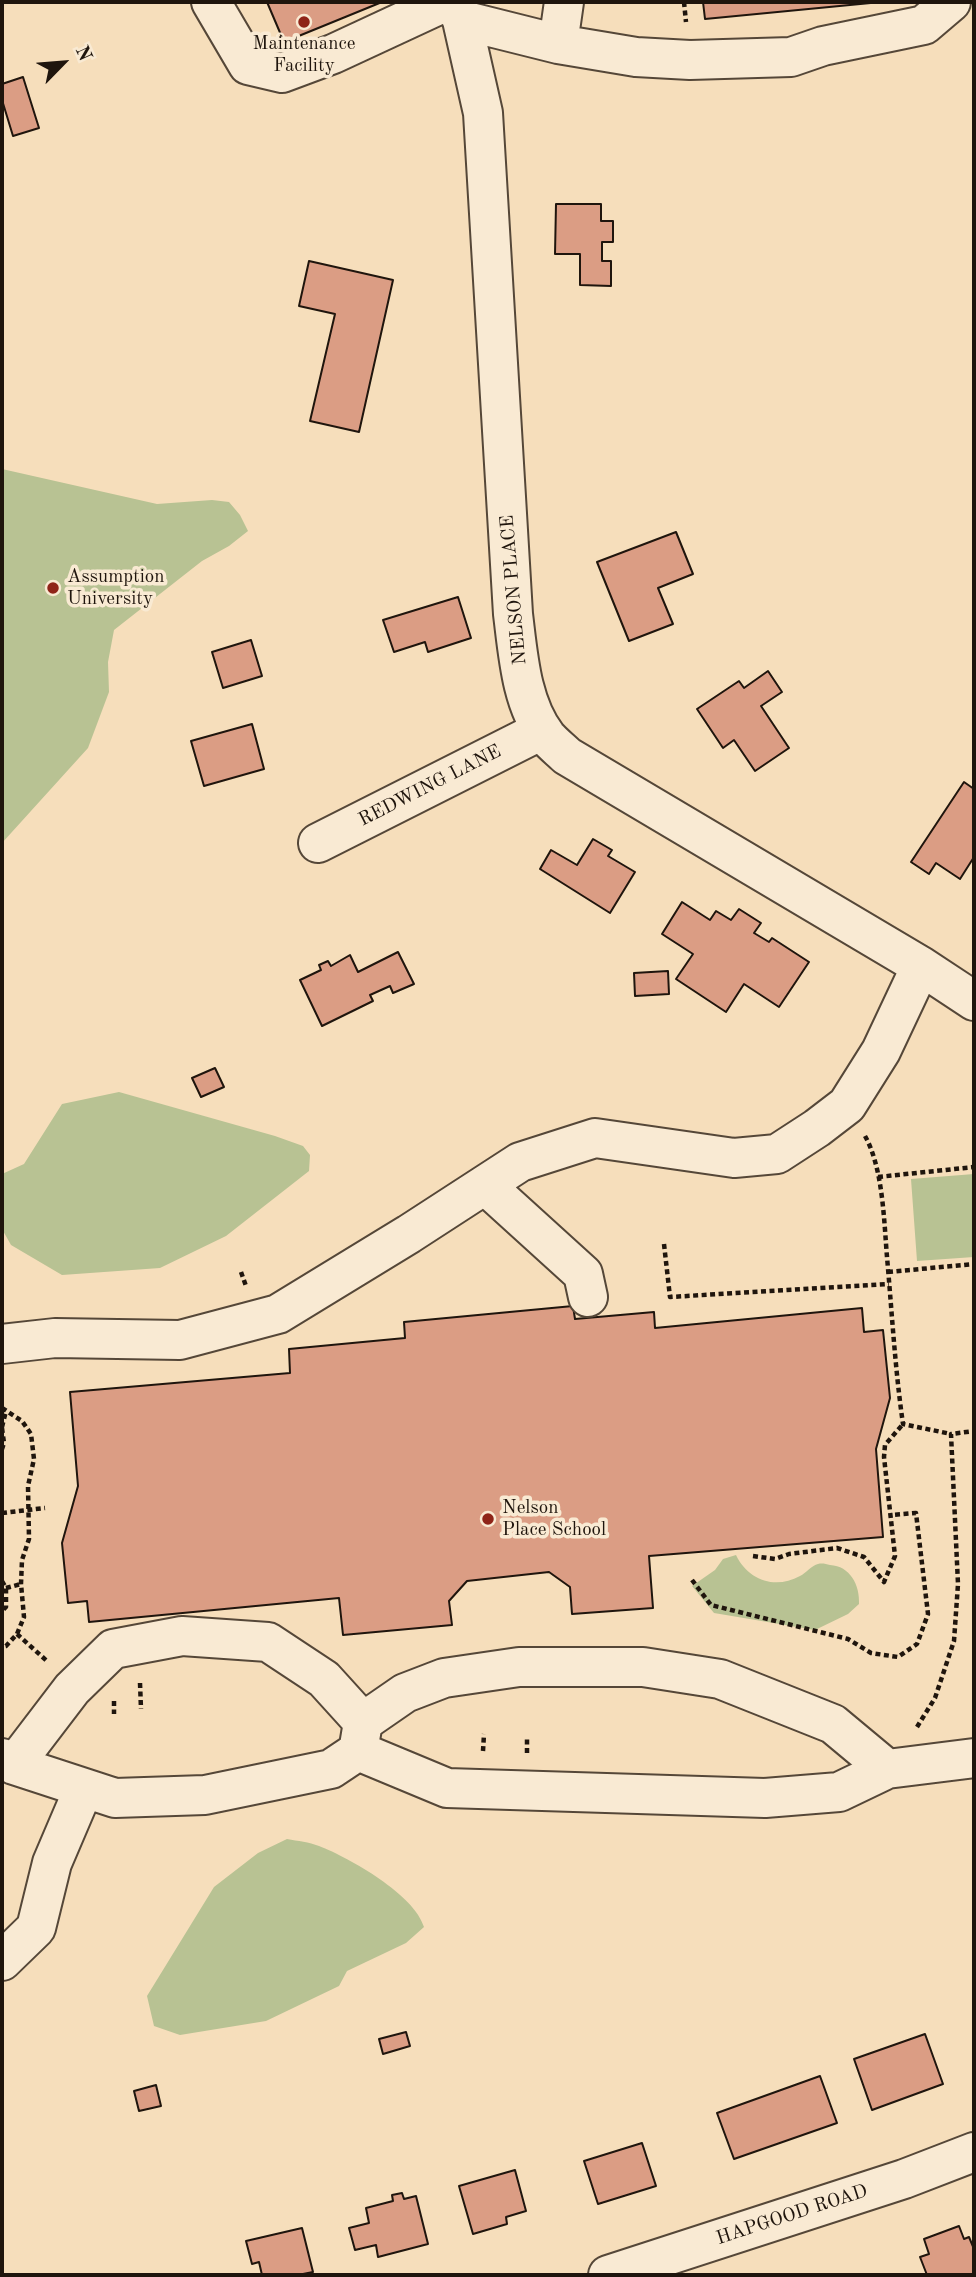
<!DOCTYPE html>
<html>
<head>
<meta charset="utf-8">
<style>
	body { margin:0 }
	#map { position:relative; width:976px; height:2277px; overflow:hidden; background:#f6debb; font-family:"Old Standard TT",serif }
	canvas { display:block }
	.frame { position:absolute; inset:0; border:4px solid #1f150d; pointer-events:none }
	.north { position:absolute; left:28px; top:28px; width:70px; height:70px; -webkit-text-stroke:5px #f9ead3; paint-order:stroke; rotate:65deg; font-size:19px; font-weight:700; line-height:28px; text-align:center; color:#1f150d }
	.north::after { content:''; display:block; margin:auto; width:24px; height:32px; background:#1f150d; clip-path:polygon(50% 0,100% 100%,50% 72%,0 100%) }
</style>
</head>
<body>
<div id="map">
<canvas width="976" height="2277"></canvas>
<div class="frame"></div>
<div class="north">N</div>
</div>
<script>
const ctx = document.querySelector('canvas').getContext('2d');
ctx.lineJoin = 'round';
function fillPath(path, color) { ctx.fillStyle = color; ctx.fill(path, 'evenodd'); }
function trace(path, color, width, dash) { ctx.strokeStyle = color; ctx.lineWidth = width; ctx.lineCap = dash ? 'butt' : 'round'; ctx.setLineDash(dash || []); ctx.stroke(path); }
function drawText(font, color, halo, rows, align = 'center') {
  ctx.font = font + ' "Old Standard TT",serif'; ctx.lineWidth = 7; ctx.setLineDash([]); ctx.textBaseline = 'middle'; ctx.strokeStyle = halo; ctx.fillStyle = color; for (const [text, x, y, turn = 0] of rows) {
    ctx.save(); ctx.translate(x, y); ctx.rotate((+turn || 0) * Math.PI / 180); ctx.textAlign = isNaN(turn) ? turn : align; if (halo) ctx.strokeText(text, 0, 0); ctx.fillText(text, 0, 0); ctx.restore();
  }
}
fillPath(new Path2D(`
	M2 469 157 504 212 500 229 502 240 515 248 531 229 546 202 561 114 630 108 662 109 692 88 748 2 843Z
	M119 1092 275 1136 303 1146 310 1155 309 1171 226 1236 160 1268 62 1275 11 1245 2 1229V1174L24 1164 62 1104Z
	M974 1174V1257L917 1261 911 1179Z
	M736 1555C748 1580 775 1590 800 1576 806 1573 812 1565 818 1564 822 1563 826 1564 830 1565 850 1566 860 1585 859 1604L848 1614 815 1630 714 1613 692 1586 715 1570 723 1559Z
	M287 1839C298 1841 309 1842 319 1846 350 1858 415 1895 424 1927L406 1943 347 1971 339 1986 266 2021 180 2035 154 2026 147 1996 214 1887 258 1853Z`), '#b8c293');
const building = new Path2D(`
	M267 2H382L284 42Z
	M703 2H881L705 19Z
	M23 77 39 128 13 136 2 100V84Z
	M556 204H601V221H613V242H602V261H611V286L580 285V254H555Z
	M309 261 393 280 359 432 310 421 335 314 299 306Z
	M676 532 693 574 658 588 673 624 629 641 597 562Z
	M458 597 471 638 428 652 425 642 394 652 383 620Z
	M251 640 262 676 223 688 212 652Z
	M768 671 782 692 761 706 789 748 755 771 734 740 723 748 697 709 739 681 744 688Z
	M252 724 264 769 204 786 191 741Z
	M964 782 974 789V857L960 879 936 863 929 874 911 862Z
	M593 839 612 850 608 856 635 872 610 913 540 869 551 850 577 865Z
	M682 902 710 920 716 911 731 920 739 909 761 923 754 933 769 942 772 938 809 962 779 1007 744 984 726 1012 676 979 693 954 662 934Z
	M398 952 414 984 393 993 390 986 370 995 373 1001 322 1026 300 980 321 970 319 965 328 961 331 966 350 955 358 972Z
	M668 971 669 994 635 996 634 973Z
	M215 1068 224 1087 201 1097 192 1078Z
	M573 1306 575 1319 654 1312 655 1328 862 1308 864 1332 883 1330 890 1398 876 1449 883 1537 649 1556 653 1608 572 1614 570 1587 549 1572 467 1581 449 1601 452 1625 343 1635 339 1598 89 1622 87 1601 68 1603 62 1543 78 1486 70 1392 290 1373 289 1349 405 1338 404 1322Z
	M406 2032 410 2046 383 2054 379 2039Z
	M925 2034 943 2084 872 2110 854 2059Z
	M820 2076 837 2123 734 2159 717 2113Z
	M156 2085 161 2106 139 2111 134 2091Z
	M642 2143 656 2186 598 2204 584 2161Z
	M515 2170 526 2211 506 2217 507 2224 473 2234 459 2186Z
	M402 2193 404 2199 416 2196 428 2244 378 2257 376 2245 355 2250 349 2228 369 2223 366 2208 393 2201 392 2195Z
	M959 2226 964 2239 969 2237 974 2249V2275H927L920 2257 929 2254 924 2239Z
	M302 2228 313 2272 298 2275H262L259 2262 252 2264 246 2241Z`);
fillPath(building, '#db9d84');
trace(building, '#1f150d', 2);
const minor = new Path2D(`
	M211 2 248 65 282 73 333 54 445 2
	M454 2 462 20 483 113 513 614C518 654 521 704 547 737 553 744 561 750 567 756L921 966 974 1001
	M462 20 558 44 636 57 690 60 791 57 823 46 924 25 951 2
	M558 44 564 2
	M318 843 542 730
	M485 1185 583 1274 588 1297
	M2 1344 55 1338 180 1340 278 1314 409 1234 520 1162 595 1138 734 1158 777 1154 817 1128 847 1105 881 1051 921 966
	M363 1722 405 1693 444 1678 519 1667H643L720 1679 833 1724 887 1769
	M2 1758 14 1765 115 1798 205 1795 331 1769 358 1751 447 1788 765 1798 839 1792 887 1769 974 1758
	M14 1765 72 1689 113 1649 182 1636 268 1642 324 1679 363 1722 359 1746
	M2 1961 36 1928 52 1863 84 1788
	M608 2275 904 2179 974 2152`);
trace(minor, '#554738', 42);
trace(new Path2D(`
	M684 2 686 22
	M865 1136C883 1168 884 1221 887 1257 892 1313 895 1369 903 1424L951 1434
	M878 1177 974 1167
	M664 1244 670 1297 889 1284
	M241 1272 246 1286
	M888 1272 974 1264
	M2 1408 22 1421 31 1434 34 1459 28 1486 29 1539 22 1560 21 1584 24 1617 17 1634 6 1646 2 1647
	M2 1427 6 1411
	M2 1428 4 1443 2 1449
	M2 1513 45 1508
	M753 1556 775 1559 789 1554 837 1548 864 1557 884 1582 895 1556 884 1457 885 1445 903 1424
	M692 1580 711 1605 848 1639 871 1653 898 1657 917 1644 928 1614 916 1513 891 1515
	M2 1581 6 1588V1607L2 1611
	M6 1588 21 1584
	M17 1634 48 1662
	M140 1683 141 1709
	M114 1701V1714
	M917 1727 935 1698 954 1641 958 1584 951 1434 974 1431
	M483 1751 484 1734
	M527 1753V1736`), '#1f150d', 4.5, [5, 3.5]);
trace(minor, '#f9ead3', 38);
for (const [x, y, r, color] of [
	[304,22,7,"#8f2418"],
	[53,588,7,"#8f2418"],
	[488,1519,7,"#8f2418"]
]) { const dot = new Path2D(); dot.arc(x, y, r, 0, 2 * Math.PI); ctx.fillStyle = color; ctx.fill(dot); trace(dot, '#f9ead3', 2.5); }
drawText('19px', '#1f150d', '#f9ead3', [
	["Maintenance",304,44,"center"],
	["Facility",304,66,"center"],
	["Assumption",67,577],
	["University",67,599],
	["Nelson",502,1508],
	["Place School",502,1530]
], 'left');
drawText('19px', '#1f150d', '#f9ead3', [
	["NELSON PLACE",514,590,-95],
	["REDWING LANE",430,786,-27],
	["HAPGOOD ROAD",792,2215,-18]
]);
</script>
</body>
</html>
